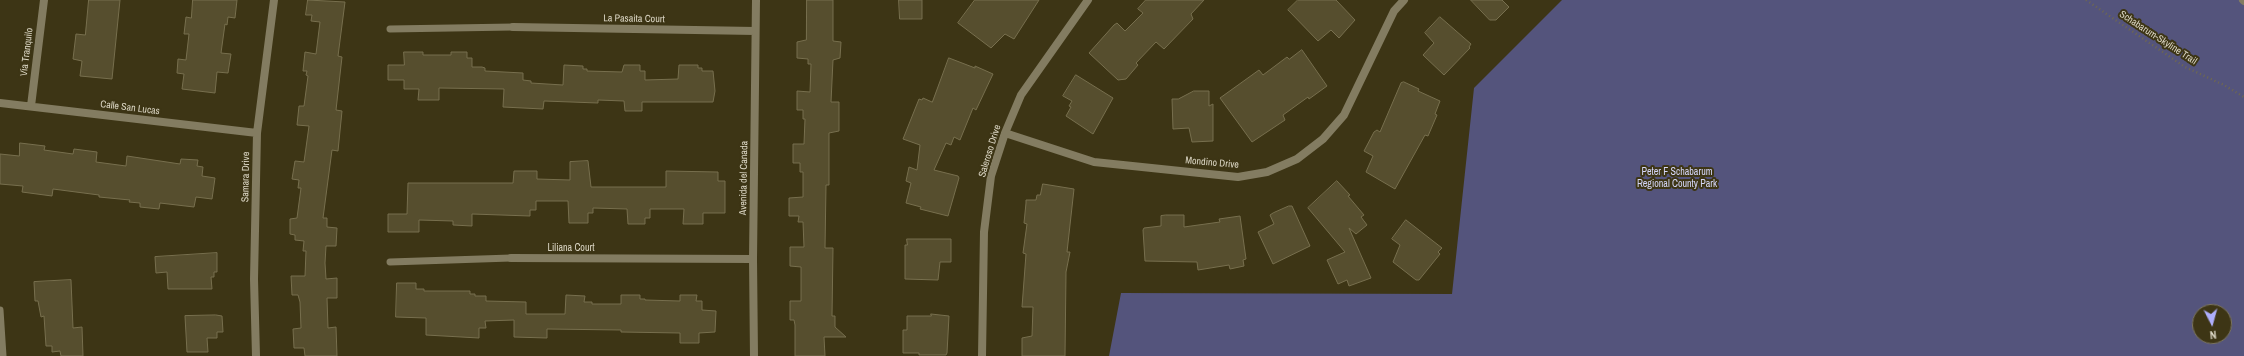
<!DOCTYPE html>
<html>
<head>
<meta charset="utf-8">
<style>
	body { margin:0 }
	#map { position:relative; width:2244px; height:356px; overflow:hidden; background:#3d3515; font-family:"Archivo Narrow",sans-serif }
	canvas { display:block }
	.north { position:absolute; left:2192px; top:304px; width:40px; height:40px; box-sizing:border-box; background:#3d3515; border:1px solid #7c755b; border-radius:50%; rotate:174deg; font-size:11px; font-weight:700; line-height:16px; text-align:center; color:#dbd6c4 }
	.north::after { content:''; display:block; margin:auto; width:14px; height:18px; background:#aeaefb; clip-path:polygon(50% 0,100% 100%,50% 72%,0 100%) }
</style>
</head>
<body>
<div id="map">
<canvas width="2244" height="356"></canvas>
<div class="north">N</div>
</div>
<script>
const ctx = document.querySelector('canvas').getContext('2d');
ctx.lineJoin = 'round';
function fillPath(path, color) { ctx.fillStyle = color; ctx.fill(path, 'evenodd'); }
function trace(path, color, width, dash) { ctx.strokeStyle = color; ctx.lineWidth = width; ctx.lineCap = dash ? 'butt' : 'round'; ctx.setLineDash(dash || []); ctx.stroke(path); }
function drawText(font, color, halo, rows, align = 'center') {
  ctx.font = font + ' "Archivo Narrow",sans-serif'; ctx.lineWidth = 4; ctx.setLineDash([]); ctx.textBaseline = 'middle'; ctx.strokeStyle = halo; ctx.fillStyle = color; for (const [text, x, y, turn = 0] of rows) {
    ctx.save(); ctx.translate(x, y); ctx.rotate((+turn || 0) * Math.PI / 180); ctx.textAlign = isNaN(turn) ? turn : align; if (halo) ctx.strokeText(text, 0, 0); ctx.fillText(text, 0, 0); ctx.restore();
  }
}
fillPath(new Path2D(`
	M1562 0H2244V356H1109L1121 293 1452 294 1474 88ZM2200 312H2224V336H2200Z`), '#54547c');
const building = new Path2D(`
	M89 0H120L112 79 80 76 82 61 73 59 76 34 85 35Z
	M193 0H237L235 18 228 17 227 25 225 24 221 53 231 54 228 73 217 72 215 93 182 89 184 74 177 73 178 59 186 60 189 34H184L186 17 191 18Z
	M308 0 345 2 338 56 342 57 336 110 342 111 338 151 332 150 323 218H327V227L337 228 336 246H326L325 263 326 279 337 278V298H327L328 328 336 327 337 356H305L304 348H294L293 329 301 328 300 302 298 295H292L291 276H305L306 251H303L304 241 295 240V235L290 234V219L297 218 301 188H298L299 180 292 179 295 161 304 162 309 126 297 125 299 106H304L308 76 306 75 307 71H303L305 52 316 54 320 22 311 21 312 15H306Z
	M807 0H833V41L841 42 840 58 833 60 831 102H839V131L829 133V185H826L825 248H833L832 316H835V327L846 337H824L825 356H795V325L794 320H790V301H801V267L790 266V247H804L803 222H798L799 216H789V198L803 197V172H800V163H793V144H804L805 119H803V110H797V91L810 92 811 64H808V59L797 58V42L806 40Z
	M899 0H922V19H900Z
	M975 0H1039L1014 39 1005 34 991 48 958 23Z
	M1146 0H1204L1191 14 1193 19 1164 49 1156 42 1136 63 1138 65 1126 79 1118 80 1089 53 1114 25 1117 23 1125 31 1143 13 1138 9Z
	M1298 0H1336L1355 20 1339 38 1331 30 1318 41 1288 10Z
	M1471 0H1502L1509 7 1496 20H1490Z
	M1440 17 1471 44 1469 47 1470 48 1444 75 1423 55 1434 43 1425 33Z
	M1302 50 1327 86 1309 99 1308 97 1283 115 1285 120 1252 142 1220 98 1259 70 1263 75 1287 57 1289 59Z
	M404 52H423V55H451V52H467V58H472V67H482L485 68V71L523 73V80L531 81V83L563 85 564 65 583 66V69H587V71L622 72 624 65H640V71H645V80L678 79 679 65H698V68H702V71H713L715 91 713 102H642V111H625L624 101 598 100V103L544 101 543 109 503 107 504 89 439 88V100H418L419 89H404V80H388V65H404Z
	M949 58 975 68V66L993 74 976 110 973 108 960 140 954 137 951 145 946 143 934 170 958 176 959 178 948 216 920 209 921 207 906 203 911 183 906 181 909 167 917 170 920 145 903 139 919 99 922 100 923 98 932 102Z
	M1076 75 1113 98 1093 134 1066 116 1071 107 1069 106 1072 101 1063 96Z
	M1404 82 1419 89 1418 91 1440 101 1435 114 1437 115 1428 136 1425 135 1395 189 1366 172 1373 156 1364 151 1374 132 1377 130 1380 132 1401 83Z
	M1194 91H1209V106L1213 104V141L1192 142 1189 128 1173 129 1172 99H1178Z
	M20 143 45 146 44 150 73 154 74 149 97 152 96 162 126 166 127 156 180 164 181 159 198 160 197 166 203 167 202 176 215 178 212 199 196 197 194 207 160 203 159 209 140 207V203L129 202 130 200 99 197V195L53 189 52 196 22 192 23 186 0 184V154L19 156Z
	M588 161 591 187H666V171L718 172V181H725V213H703V224H683L684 209H650V218H645V224H628L627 209 593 208V213H588V223H569L568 201H536V210H530V216L472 214V226L453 225V221L419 220V232H388V214H407L408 183H513L514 171H537V179L570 180V162Z
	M1337 181 1350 195 1348 196 1364 215 1361 217 1367 225 1356 234 1349 228 1371 278 1349 286 1347 280 1338 284 1327 260 1345 252 1308 208Z
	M1043 184 1074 189 1067 252H1070L1066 272 1065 356H1022V338L1032 336 1033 307H1022L1026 254 1023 253 1027 224 1024 223 1026 203V200H1036L1037 195H1040Z
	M1289 206H1292L1310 246 1273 264 1258 232 1274 224 1270 215 1273 213Z
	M1166 215H1184V227L1220 222 1219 219 1240 216 1246 259 1243 260 1244 266 1230 269 1229 265 1198 270 1197 262 1145 261 1143 230 1144 228 1161 226V216Z
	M1406 220 1442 248 1438 252 1440 254 1419 280H1416L1393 262 1400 245 1392 239Z
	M907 239H951V262H940L938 280 905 279V245H907Z
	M217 253V272H214V277H211L212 289H168L167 272 156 273 155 257Z
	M71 280 73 328 82 327 83 356H61L60 351 52 352V346H46L44 316 41 317 38 301H35L34 282Z
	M397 283H416V289H424V291H470V294H475V296H486V301L526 302V314H565L566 295 585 296 584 302H592V304H621V295H640V299H645V300L680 301V295H697L696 301H702V310L716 311 715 332 699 333V343H680V333L621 332V330L547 329V338L514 337V320L485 321 486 328H479V338L426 335V318L396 317Z
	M931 314 949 316 947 353 946 355H919V353H903V330H907V316H931Z
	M216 315 222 316 223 332H217V338H207L208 352H187L185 316Z`);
fillPath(building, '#564e2e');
trace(building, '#776f4e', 1);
trace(new Path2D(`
	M2086 0 2185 67 2224 85 2244 97`), '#70694e', 2.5, [1, 3]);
trace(new Path2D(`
	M390 29 513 27
	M390 262 511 258
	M0 310 3 356`), '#837c61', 7);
trace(new Path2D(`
	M2243 0 2244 1
	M513 27 755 31
	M0 103 257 133
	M31 106 44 0
	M1005 133 1094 162 1238 177 1267 172 1297 159 1323 139 1344 115 1394 11 1404 0
	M511 258 753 259
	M256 356 254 279 257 133 274 0
	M754 356 753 259 756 0
	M982 356 984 232 991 176 1005 133 1021 95 1088 0`), '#837c61', 8);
drawText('10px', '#dbd6c4', '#3d3515', [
	["La Pasaita Court",634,19,1],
	["Schabarum-Skyline Trail",2158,38,33],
	["Via Tranquilo",27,52,-83],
	["Calle San Lucas",130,108,7],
	["Saleroso Drive",990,151,-73],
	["Mondino Drive",1212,163,5],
	["Samara Drive",246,177,-89],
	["Avenida del Canada",744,178,-89],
	["Liliana Court",571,248]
]);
drawText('10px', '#d5d7fa', '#3d3515', [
	["Peter F Schabarum",1677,172],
	["Regional County Park",1677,184]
]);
</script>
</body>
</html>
